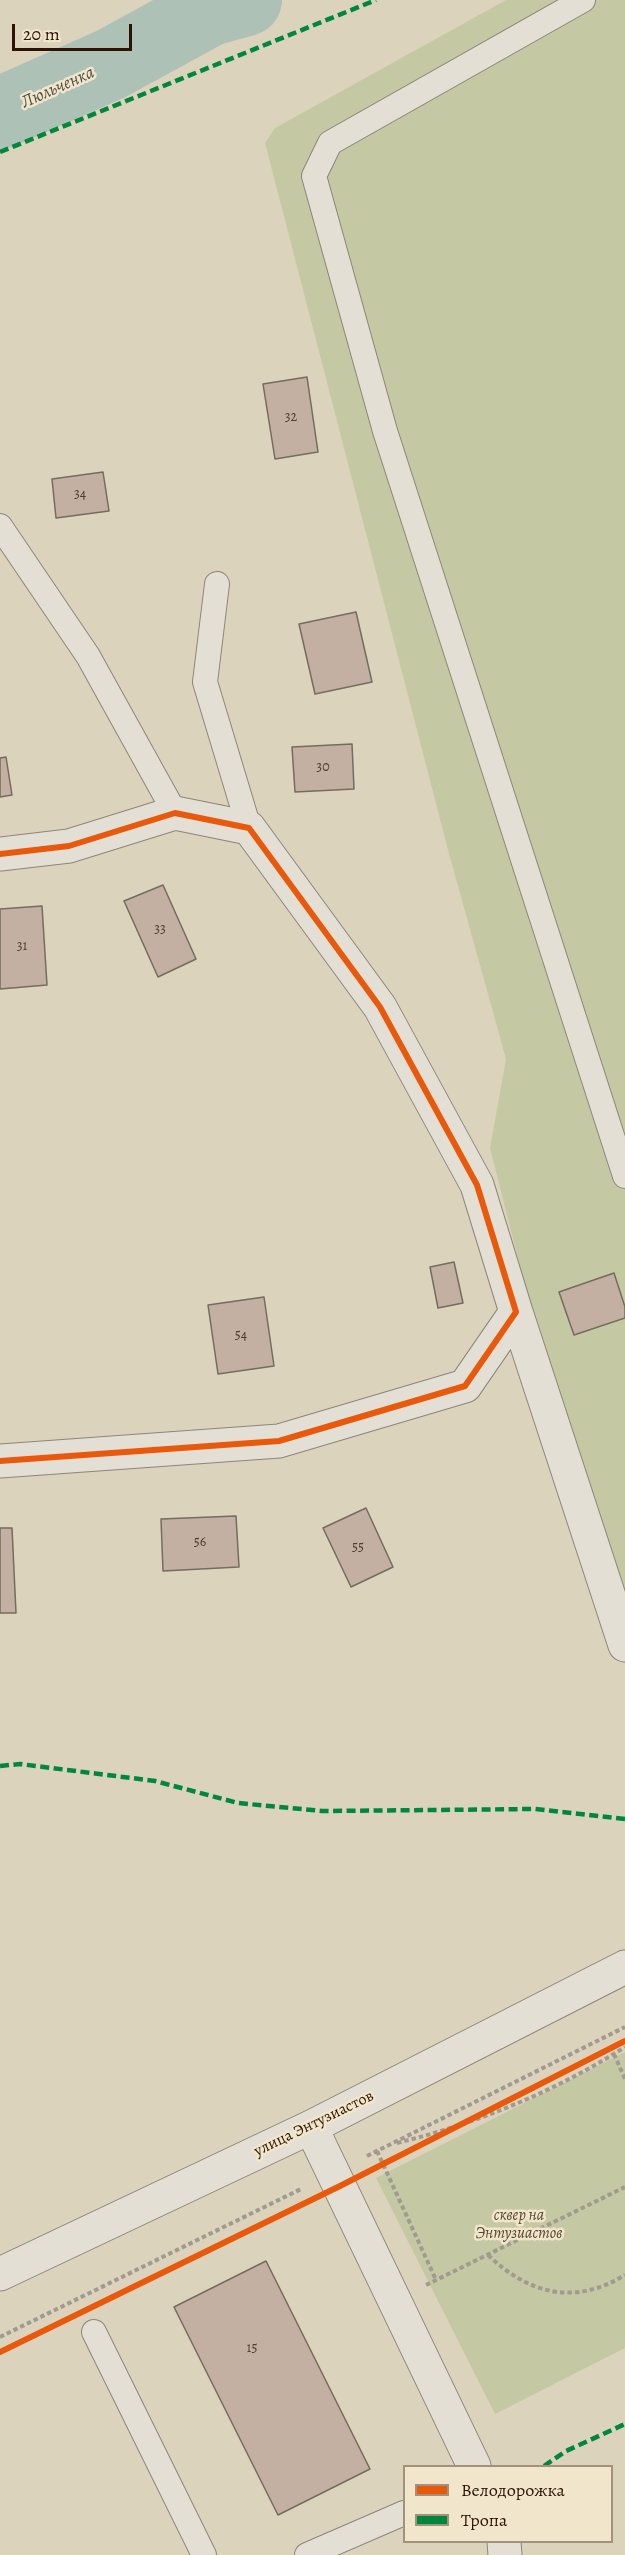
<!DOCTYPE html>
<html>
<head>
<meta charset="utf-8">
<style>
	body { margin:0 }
	#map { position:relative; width:625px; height:2555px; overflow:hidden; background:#dcd3bd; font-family:Alegreya,serif }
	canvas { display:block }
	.legend { position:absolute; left:403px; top:2465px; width:210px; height:78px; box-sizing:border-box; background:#f1e6cc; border:2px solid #a2927c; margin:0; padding:8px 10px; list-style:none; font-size:18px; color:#2c1305 }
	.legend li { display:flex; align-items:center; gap:12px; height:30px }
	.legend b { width:30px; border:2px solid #a2927c }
	.scale { position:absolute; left:12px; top:24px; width:120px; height:27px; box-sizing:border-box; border:3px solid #2c1305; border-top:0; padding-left:8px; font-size:18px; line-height:21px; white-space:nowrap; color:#2c1305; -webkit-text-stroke:4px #f1e6cc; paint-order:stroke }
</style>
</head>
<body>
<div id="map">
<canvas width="625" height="2555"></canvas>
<ul class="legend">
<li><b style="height:8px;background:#e8590c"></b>Велодорожка</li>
<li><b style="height:8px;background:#00873e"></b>Тропа</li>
</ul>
<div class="scale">20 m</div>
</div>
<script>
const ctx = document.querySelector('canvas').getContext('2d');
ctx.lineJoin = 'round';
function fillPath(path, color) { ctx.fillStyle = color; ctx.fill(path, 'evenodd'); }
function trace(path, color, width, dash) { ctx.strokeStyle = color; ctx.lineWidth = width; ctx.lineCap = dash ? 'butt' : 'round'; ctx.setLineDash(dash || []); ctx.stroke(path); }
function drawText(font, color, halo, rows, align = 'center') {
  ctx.font = font + ' Alegreya,serif'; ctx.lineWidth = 5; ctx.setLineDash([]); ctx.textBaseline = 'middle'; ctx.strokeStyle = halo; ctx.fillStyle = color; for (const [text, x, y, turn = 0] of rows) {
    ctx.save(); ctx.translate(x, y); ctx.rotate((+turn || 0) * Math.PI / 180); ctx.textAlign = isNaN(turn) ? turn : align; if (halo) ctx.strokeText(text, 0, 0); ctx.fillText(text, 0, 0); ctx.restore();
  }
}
fillPath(new Path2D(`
	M506 0H625V1617L553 1397 490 1148 506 1059 448 850 265 143 275 128Z
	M625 2052V2348L495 2414 376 2178Z`), '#c5c9a3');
trace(new Path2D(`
	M0 113 111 64 210 10 246 0`), '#adc1b6', 72);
const building = new Path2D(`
	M307 377 318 452 275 459 263 384Z
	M103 472 109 511 56 518 52 479Z
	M356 612 372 682 315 694 299 624Z
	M352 744 354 789 295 792 292 747Z
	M6 757 12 795 0 797V758Z
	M163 885 196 959 158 977 124 901Z
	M42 906 47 985 0 989V909Z
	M454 1262 463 1303 438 1308 430 1267Z
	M614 1273 625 1307V1318L574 1335 559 1292Z
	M264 1297 274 1366 218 1374 208 1305Z
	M366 1508 393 1567 351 1587 323 1528Z
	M236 1516 239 1567 163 1571 161 1519Z
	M0 1528H12L16 1613H0Z
	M266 2261 370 2469 278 2515 174 2307Z`);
fillPath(building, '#c3b0a2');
trace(building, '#746c5f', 1.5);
const service = new Path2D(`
	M583 0 330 143 314 176 385 431 625 1176
	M0 526 88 656 175 813
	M217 584 205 682 249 828
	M94 2332 204 2555
	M307 2555 404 2513`);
const minor = new Path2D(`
	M0 854 69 846 175 813 249 828 380 1007 477 1185 516 1312 465 1386 279 1441 0 1461
	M516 1312 625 1645
	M311 2127 474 2466
	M0 2274 311 2127 625 1967
	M504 2542 505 2555`);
trace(service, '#8d8577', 26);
trace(minor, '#8d8577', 35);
trace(new Path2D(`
	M614 2054 625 2079
	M397 2143C478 2123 554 2092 625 2047
	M377 2151 436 2280
	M367 2156 625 2027
	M488 2255C529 2294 574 2306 625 2275
	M426 2285 625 2187
	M0 2337 301 2189`), '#a09a90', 4, [4.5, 3]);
trace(service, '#e4dfd4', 24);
trace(minor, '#e4dfd4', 33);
trace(new Path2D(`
	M0 152 376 0
	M0 1766 20 1764 155 1781 238 1803 322 1811 535 1809 625 1819
	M544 2466 566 2451 625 2424`), '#00873e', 4.5, [9, 4.5]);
trace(new Path2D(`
	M0 854 69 846 175 813 249 828 380 1007 477 1185 516 1312 465 1386 279 1441 0 1461
	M0 2352 340 2186 625 2041`), '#e8590c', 6);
drawText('14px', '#523a2c', null, [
	["32",291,418],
	["34",80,495],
	["30",323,768],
	["33",160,930],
	["31",22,947],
	["54",241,1336],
	["56",200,1543],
	["55",358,1548],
	["15",252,2349]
]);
drawText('16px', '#2c1305', '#f1e6cc', [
	["улица Энтузиастов",314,2124,-26]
]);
drawText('italic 16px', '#54472e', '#f1e6cc', [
	["сквер на",519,2216],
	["Энтузиастов",519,2234]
]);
drawText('italic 18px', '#524d42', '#f1e6cc', [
	["Люльченка",58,88,-24]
]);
</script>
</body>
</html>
